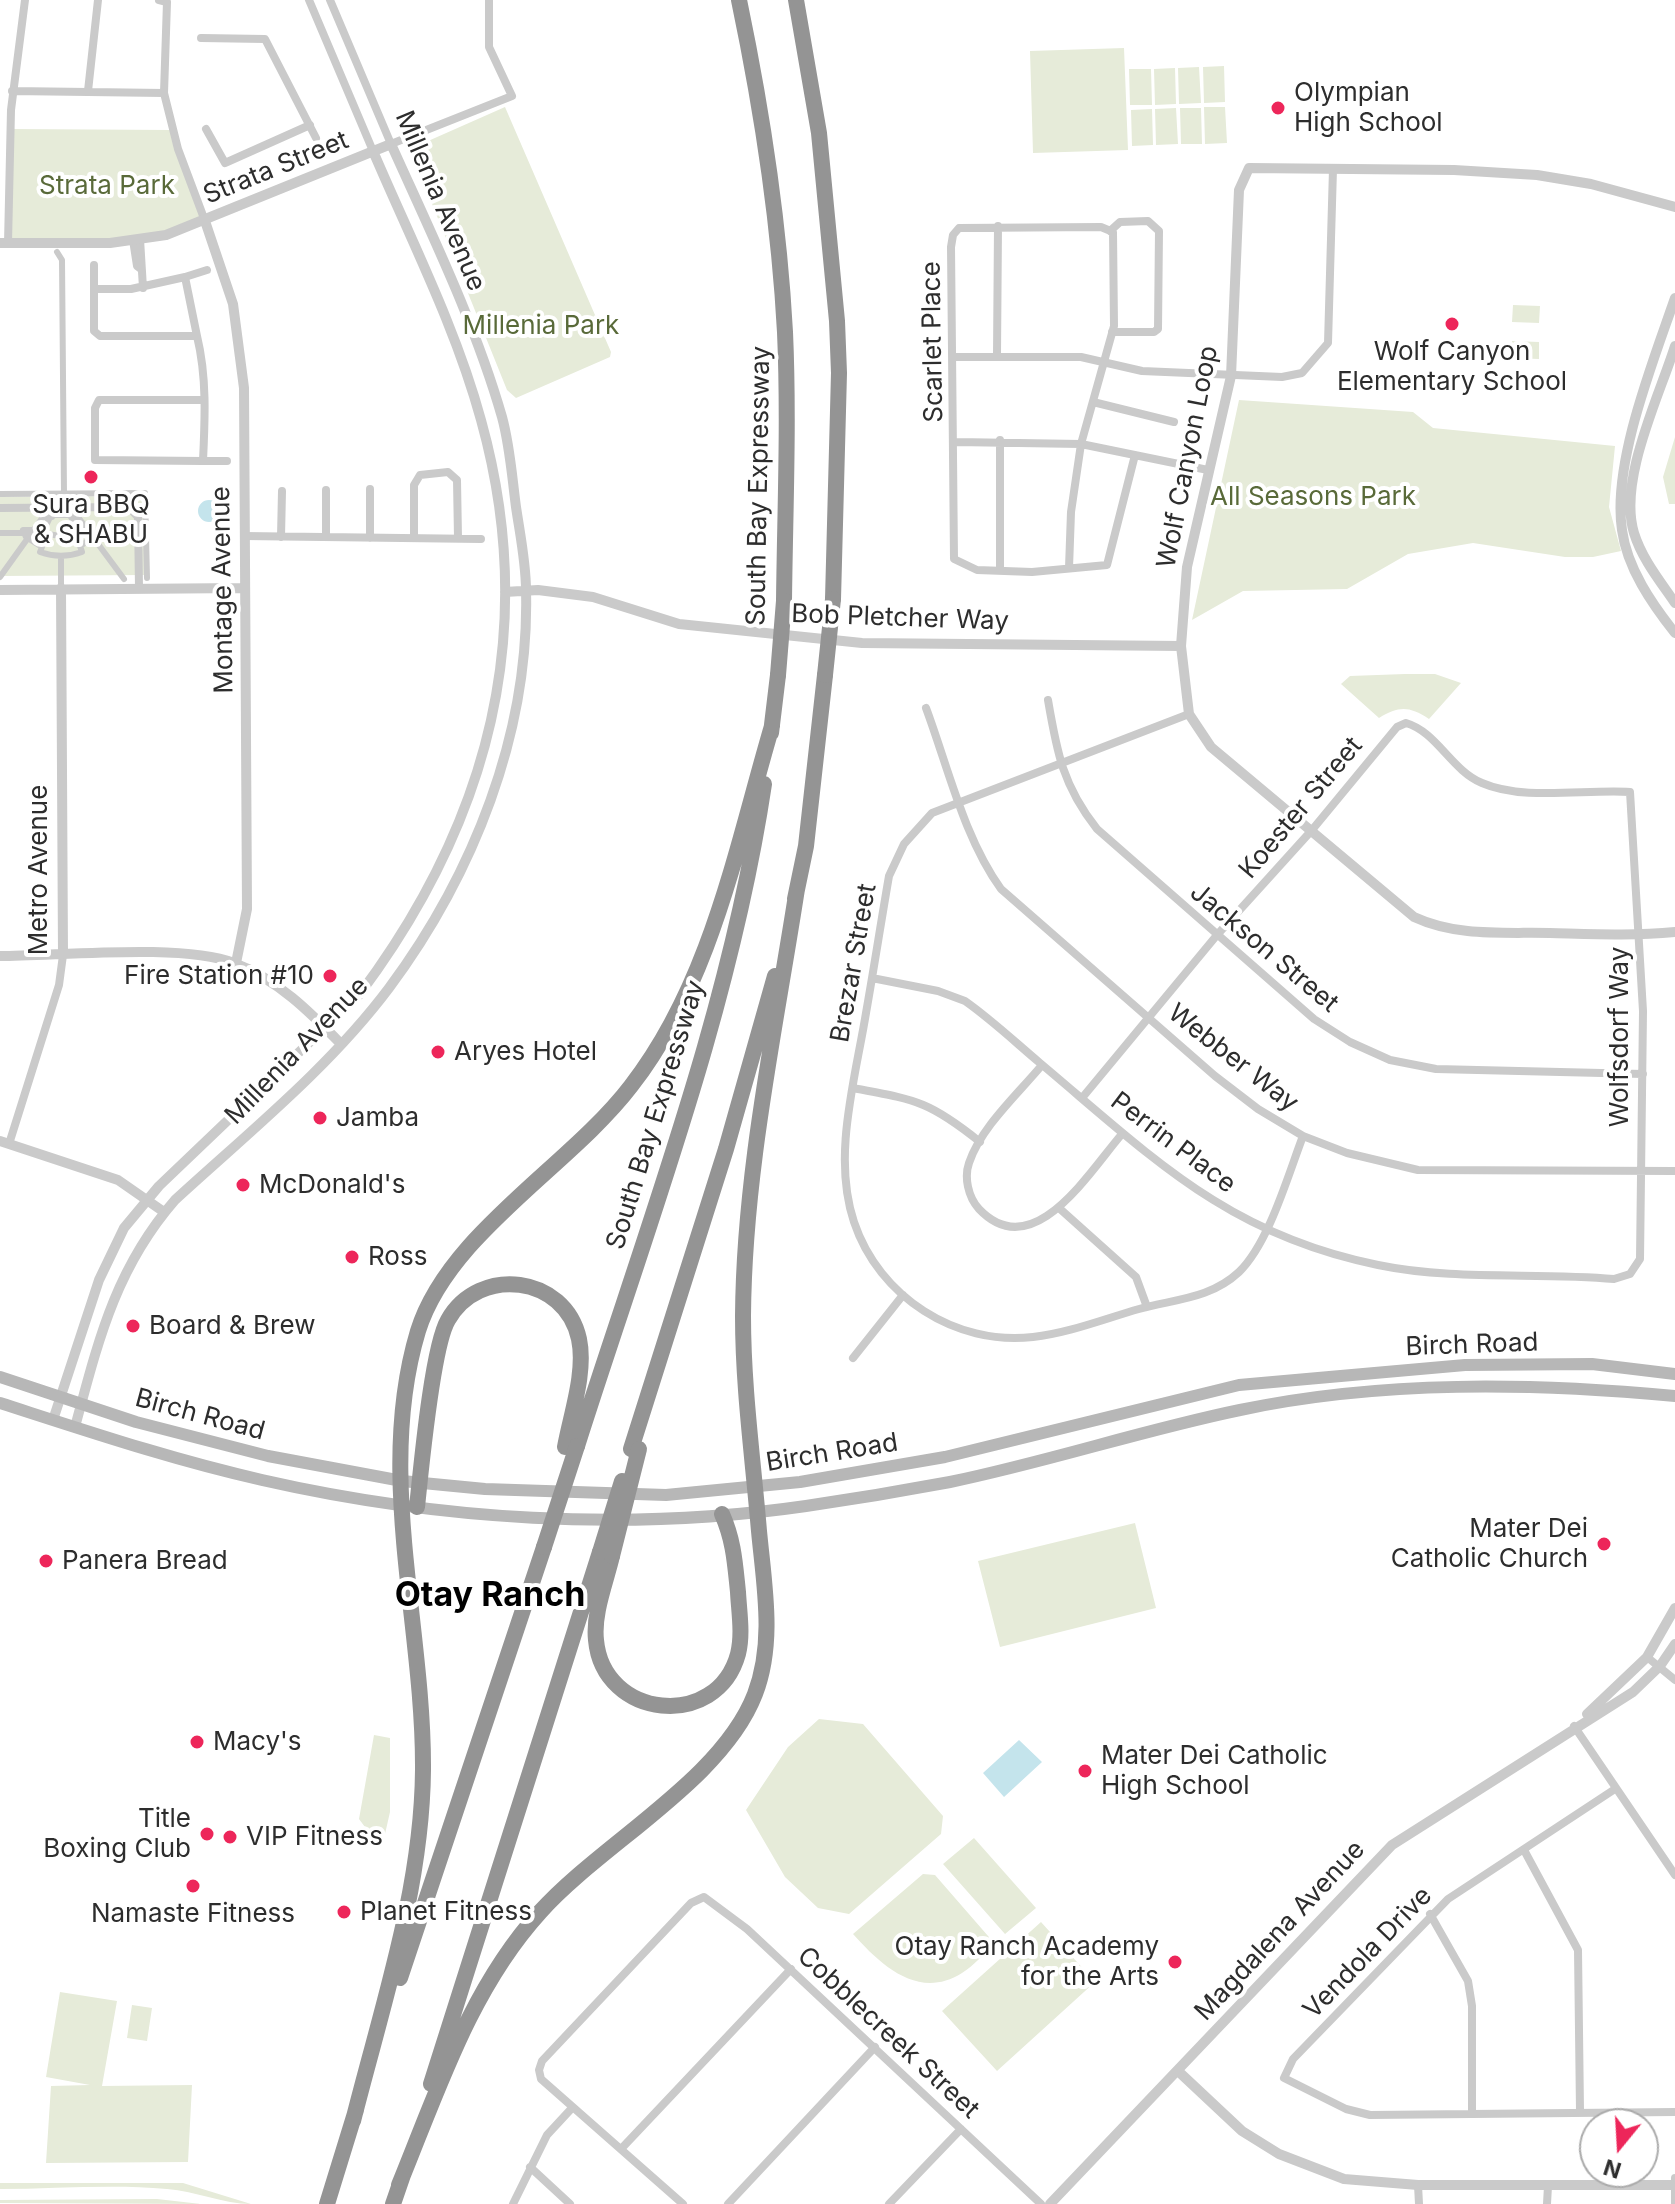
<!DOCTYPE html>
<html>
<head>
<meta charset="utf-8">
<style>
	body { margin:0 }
	#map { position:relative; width:1675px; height:2204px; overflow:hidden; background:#fff; font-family:Inter,sans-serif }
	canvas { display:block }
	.north { position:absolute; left:1579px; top:2108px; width:80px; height:80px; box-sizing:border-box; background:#fff; border:2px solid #ababab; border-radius:50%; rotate:198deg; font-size:22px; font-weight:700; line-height:32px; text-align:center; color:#2d2d2d }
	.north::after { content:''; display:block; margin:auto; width:28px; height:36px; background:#ed265a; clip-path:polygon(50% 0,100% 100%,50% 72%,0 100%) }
</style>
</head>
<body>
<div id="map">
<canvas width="1675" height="2204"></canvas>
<div class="north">N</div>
</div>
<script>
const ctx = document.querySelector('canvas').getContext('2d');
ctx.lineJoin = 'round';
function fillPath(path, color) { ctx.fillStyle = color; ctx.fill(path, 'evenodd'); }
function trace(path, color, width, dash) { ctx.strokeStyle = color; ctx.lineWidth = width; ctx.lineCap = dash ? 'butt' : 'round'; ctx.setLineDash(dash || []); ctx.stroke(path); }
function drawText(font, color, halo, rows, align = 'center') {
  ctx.font = font + ' Inter,sans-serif'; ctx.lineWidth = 8; ctx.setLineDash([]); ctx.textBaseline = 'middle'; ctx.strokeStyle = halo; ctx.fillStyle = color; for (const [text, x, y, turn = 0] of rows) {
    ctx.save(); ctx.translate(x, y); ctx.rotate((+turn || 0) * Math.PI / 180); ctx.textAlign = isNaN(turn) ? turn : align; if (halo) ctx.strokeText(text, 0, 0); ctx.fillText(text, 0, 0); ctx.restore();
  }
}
fillPath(new Path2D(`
	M1124 48 1128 150 1033 153 1030 51Z
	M1224 66 1225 102 1204 103 1203 67Z
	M1199 67 1201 103 1179 104 1178 68Z
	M1175 68 1176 104 1155 105 1154 69Z
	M1129 69H1151L1152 105H1130Z
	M505 107 611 352 610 357 516 398 507 390 410 149Z
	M1204 107H1225L1227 143 1205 144Z
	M1176 108 1178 144 1156 145 1155 109Z
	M1180 108H1201L1202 144H1181Z
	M1152 109 1153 145 1132 146 1131 110Z
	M10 129 172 130 205 221 140 240 8 243Z
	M1513 305 1540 306 1539 323 1512 322Z
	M1512 341 1539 342V359L1511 358Z
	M1239 400 1413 412 1433 428 1615 446 1609 507 1621 551 1593 557H1565L1473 543 1408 554 1347 589 1243 591 1192 620Z
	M1675 437V504H1669L1663 477Z
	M140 496 144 500 145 575 0 576V497Z
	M1405 674H1435L1461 683 1429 719C1409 706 1399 706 1379 718L1341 684 1350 676Z
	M1135 1523 1156 1608 1000 1647 978 1561Z
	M819 1719 863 1724 943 1816 941 1834 849 1914 818 1908 785 1877 746 1810 788 1747Z
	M374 1735 390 1738V1812L385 1834 368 1831 359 1819Z
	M974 1838 1036 1908 1005 1934 943 1864Z
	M923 1874 935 1875 995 1944C984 1953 974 1966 962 1973 918 2001 880 1964 853 1934Z
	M1041 1922 1095 1982 997 2071 942 2011Z
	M60 1992 117 2001 102 2086 192 2085 188 2162 46 2163 51 2086 90 2085 46 2077Z
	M132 2005 152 2008 147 2041 127 2038Z
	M0 2183H183L251 2204C223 2204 196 2191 167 2189 112 2184 55 2189 0 2189Z
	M157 2199 201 2204 0 2203V2200Z`), '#e6ebd9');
fillPath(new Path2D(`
	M198 511a11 11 0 1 1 22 0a11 11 0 1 1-22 0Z
	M1019 1740 1042 1762 1004 1797 983 1773Z`), '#c4e4ec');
trace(new Path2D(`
	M57 252 62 260 64 494
	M0 494 145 493 147 578
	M51 515H70L78 530H91L96 536 80 546 82 552C68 557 54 557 40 552L42 547 26 537 23 530H44Z
	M71 517H78L124 579
	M94 532H143
	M0 533H25
	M40 533 68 537 83 532
	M61 556V588
	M0 577 43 517H52`), '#cacaca', 6);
trace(new Path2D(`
	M159 0 167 2 164 93 178 149 205 221
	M309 0 373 151
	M330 0 391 144 512 96 489 47V0
	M201 38 265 39 316 138
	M12 91 164 93
	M88 91 98 0
	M206 129 225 163 310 125
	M1110 231 1120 222 1148 221 1159 231 1158 329 1154 332H1112
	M140 239 143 288
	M133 240 137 266 141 269
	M8 243 11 110 25 0
	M94 265V289
	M185 277 207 270
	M197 336 185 277 131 289H94V331L100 336H197C207 377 205 419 203 461L95 460V408L99 400H204
	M997 355 998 226
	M954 357H1081L1142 371 1282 377 1302 373 1328 343 1333 169
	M1093 402 1174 422
	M956 442 1081 444 1208 470
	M203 461H227
	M0 508 128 507 138 517 139 588
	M244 536 481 539
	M281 537 282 491
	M326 537V490
	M370 538V489
	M414 538V485L420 475 448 472 457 480 458 538
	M1069 568 1071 512 1081 444 1114 326 1113 232 1101 227 959 228 953 235 951 247 954 559 977 570 1032 572 1107 565 1135 455
	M1000 569V440
	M1048 700C1057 753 1063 786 1097 829L1314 1019 1350 1042 1390 1060 1436 1069 1643 1074
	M926 708C948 767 964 838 1001 889L1215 1076 1258 1109 1303 1136 1347 1153 1418 1170 1675 1171
	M1189 714 932 813 904 844 889 876C881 922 874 968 866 1013 855 1080 832 1157 854 1222 879 1297 956 1346 1033 1337 1069 1333 1104 1319 1139 1309 1175 1299 1210 1299 1239 1272 1269 1243 1288 1175 1303 1136
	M872 978 938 991 965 1001C992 1020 1015 1042 1040 1063 1152 1157 1228 1235 1378 1265 1455 1281 1536 1272 1614 1279L1630 1274 1640 1259 1643 1011 1630 792C1585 789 1523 801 1482 783 1451 770 1437 732 1406 723L1397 727 1312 830 1217 935 1082 1098
	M1042 1065C1018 1094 981 1127 969 1163 964 1177 968 1197 979 1209 1033 1266 1089 1172 1122 1134
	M853 1088C916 1100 929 1101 980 1142
	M9 1144 59 985 63 955
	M1059 1208 1136 1277 1147 1307
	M853 1358 903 1295
	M1647 1657 1675 1680
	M1574 1726 1675 1875
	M1615 1789 1448 1899 1293 2059 1284 2078 1346 2109 1370 2115 1675 2112
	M1524 1850 1578 1950 1580 2111
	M1430 1914 1468 1981 1472 2006V2114
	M621 2149 791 1969
	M530 2167 570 2204
	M1418 2185 1419 2204
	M513 2204 547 2135 572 2108
	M683 2204 541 2079 539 2070 542 2061 691 1903 704 1897 747 1929 1041 2204
	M728 2204 875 2047
	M889 2204 961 2129
	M1547 2204 1548 2186
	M1675 2204V2178`), '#cacaca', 8);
trace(new Path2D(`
	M1675 207 1591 184 1537 175 1454 170 1249 168 1239 190 1231 376 1187 567 1181 646 1189 714 1211 747 1414 917C1457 937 1504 932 1550 933 1592 934 1633 936 1675 932
	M205 221 233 304 244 388 247 909 236 963
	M0 243H110L166 235 391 144C431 233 475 323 502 417 510 446 512 477 516 507 520 534 526 563 526 590 530 733 473 875 389 988 329 1068 248 1133 175 1200 115 1269 98 1342 75 1427
	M1675 298C1653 362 1612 464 1622 530 1627 568 1652 604 1675 633
	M1675 346C1659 397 1618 480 1634 533 1642 559 1660 581 1675 603
	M61 588 63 955
	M0 590 244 588
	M505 592 538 590 593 597 679 624 862 643 1181 646
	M0 956C59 956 182 943 234 963 277 979 310 1012 341 1044
	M0 1141 118 1180 164 1212
	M53 1420 99 1280 124 1228 159 1186 359 995C488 823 540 632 481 420 456 328 411 240 373 151
	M1587 1714 1647 1657 1675 1608
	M1178 2071 1242 2131 1279 2154 1344 2179 1418 2185H1675
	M1050 2204 1392 1845 1633 1692 1660 1666 1675 1644`), '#cacaca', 10);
trace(new Path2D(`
	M0 1377 136 1422 268 1456 402 1481 485 1489 666 1495 800 1482 945 1457 1239 1385 1465 1365 1592 1364 1675 1374
	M0 1403C87 1431 173 1460 262 1480 438 1520 627 1532 806 1506 854 1499 902 1491 950 1482 1047 1462 1143 1430 1240 1410 1382 1380 1532 1383 1675 1396`), '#b7b7b7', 12);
trace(new Path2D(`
	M739 0C762 110 779 220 785 332 789 422 785 511 784 601
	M796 0 819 133 837 321 839 373 833 599
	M771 733 778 675
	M795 899 806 846 825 675
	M577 1446C646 1229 730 1011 764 784
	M631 1449 726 1149 775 976
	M417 1507C421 1470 432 1347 448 1320 479 1265 565 1275 579 1339 586 1372 571 1414 565 1447
	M612 1556C606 1582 593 1613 596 1640 603 1719 717 1731 738 1654 743 1634 739 1612 738 1592 735 1564 734 1541 722 1514
	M400 1978 544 1547
	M431 2084 600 1552
	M353 2121C382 2006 422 1889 423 1770 424 1625 375 1474 418 1331 448 1234 570 1166 631 1086 711 983 736 848 772 726
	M399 2185C438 2090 470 1989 540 1912 602 1843 722 1780 755 1694 775 1642 764 1585 759 1531 753 1459 743 1388 743 1316 744 1173 775 1031 797 889
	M327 2204 356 2110
	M393 2204 403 2175`), '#949494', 16);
trace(new Path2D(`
	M778 675 784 601
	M825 675 833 599
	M544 1547 577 1446
	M600 1552 622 1481
	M612 1556 639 1449`), '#949494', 16);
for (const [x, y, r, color] of [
	[1278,108,8,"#ed265a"],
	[1452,324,8,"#ed265a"],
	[91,477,8,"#ed265a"],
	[330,976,8,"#ed265a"],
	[438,1052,8,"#ed265a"],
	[320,1118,8,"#ed265a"],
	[243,1185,8,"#ed265a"],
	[352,1257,8,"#ed265a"],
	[133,1326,8,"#ed265a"],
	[1604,1544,8,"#ed265a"],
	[46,1561,8,"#ed265a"],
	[197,1742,8,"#ed265a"],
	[1085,1771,8,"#ed265a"],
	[207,1834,8,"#ed265a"],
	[230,1837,8,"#ed265a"],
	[193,1886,8,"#ed265a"],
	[344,1912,8,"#ed265a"],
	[1175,1962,8,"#ed265a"]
]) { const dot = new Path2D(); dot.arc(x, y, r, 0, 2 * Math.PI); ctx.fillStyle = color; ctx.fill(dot); trace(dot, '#fff', 3); }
drawText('26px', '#2d2d2d', '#fff', [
	["Olympian",1294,93],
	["High School",1294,123],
	["Wolf Canyon",1452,352,"center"],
	["Elementary School",1452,382,"center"],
	["Sura BBQ",91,505,"center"],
	["& SHABU",91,535,"center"],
	["Fire Station #10",314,976,"right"],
	["Aryes Hotel",454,1052],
	["Jamba",336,1118],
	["McDonald's",259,1185],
	["Ross",368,1257],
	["Board & Brew",149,1326],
	["Mater Dei",1588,1529,"right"],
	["Catholic Church",1588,1559,"right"],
	["Panera Bread",62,1561],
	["Macy's",213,1742],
	["Mater Dei Catholic",1101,1756],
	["High School",1101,1786],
	["Title",191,1819,"right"],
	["Boxing Club",191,1849,"right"],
	["VIP Fitness",246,1837],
	["Planet Fitness",360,1912],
	["Namaste Fitness",193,1914,"center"],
	["Otay Ranch Academy",1159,1947,"right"],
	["for the Arts",1159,1977,"right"]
], 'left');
drawText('26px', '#2d2d2d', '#fff', [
	["Strata Street",276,168,-22],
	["Millenia Avenue",440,201,67],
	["Scarlet Place",933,342,-91],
	["Wolf Canyon Loop",1188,457,-79],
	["South Bay Expressway",759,486,-89],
	["Montage Avenue",223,590,-91],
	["Bob Pletcher Way",900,618,2],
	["Koester Street",1301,808,-50],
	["Metro Avenue",39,870,-90],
	["Jackson Street",1264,948,40],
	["Brezar Street",854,963,-80],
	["Wolfsdorf Way",1620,1037,-90],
	["Millenia Avenue",297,1051,-46],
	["Webber Way",1233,1058,38],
	["South Bay Expressway",656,1115,-73],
	["Perrin Place",1173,1143,37],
	["Birch Road",1472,1345,-2],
	["Birch Road",200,1415,15],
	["Birch Road",832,1453,-9],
	["Magdalena Avenue",1280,1931,-47],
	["Vendola Drive",1368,1953,-46],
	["Cobblecreek Street",888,2033,43]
]);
drawText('26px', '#596a39', '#fff', [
	["Strata Park",107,186],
	["Millenia Park",541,326],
	["All Seasons Park",1313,497]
]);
drawText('bold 34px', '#000', '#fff', [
	["Otay Ranch",490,1596]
]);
</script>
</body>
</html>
